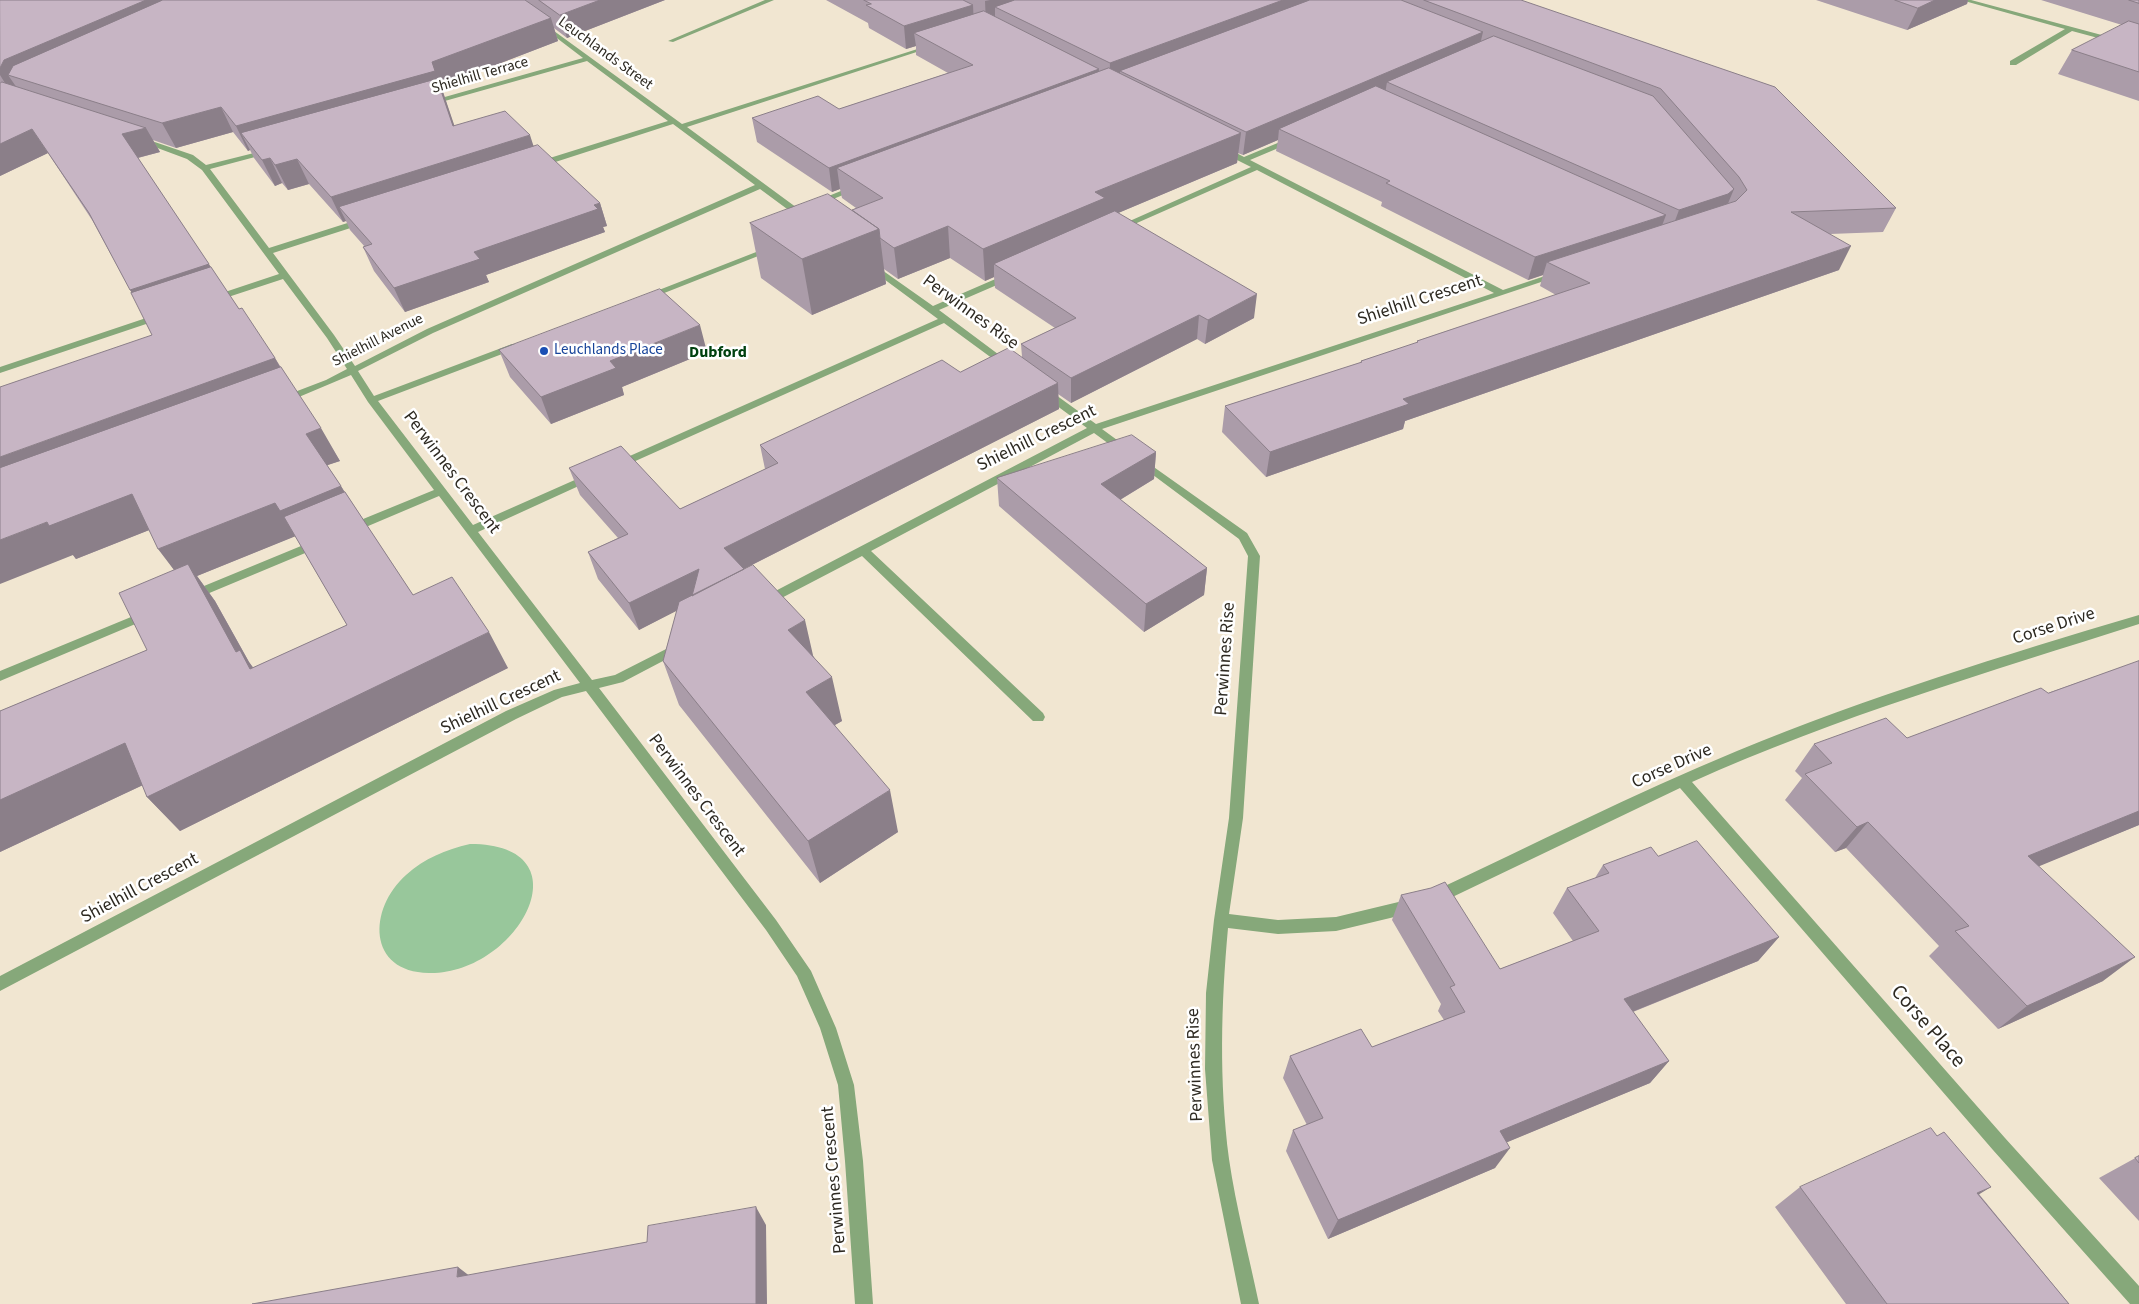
<!DOCTYPE html>
<html>
<head>
<meta charset="utf-8">
<style>
	body { margin:0 }
	canvas { display:block; background:#f1e6d1 }
</style>
</head>
<body>
<canvas width="2139" height="1304"></canvas>
<script>
const ctx = document.querySelector('canvas').getContext('2d');
ctx.lineJoin = 'round';
function fillPath(path, color) { ctx.fillStyle = color; ctx.fill(path, 'evenodd'); }
function trace(path, color, width, dash) { ctx.strokeStyle = color; ctx.lineWidth = width; ctx.lineCap = dash ? 'butt' : 'round'; ctx.setLineDash(dash || []); ctx.stroke(path); }
function drawText(font, color, halo, rows, align = 'center') {
  ctx.font = font + ' "Source Sans 3",sans-serif'; ctx.lineWidth = 5; ctx.setLineDash([]); ctx.textBaseline = 'middle'; ctx.strokeStyle = halo; ctx.fillStyle = color; for (const [text, x, y, turn = 0] of rows) {
    ctx.save(); ctx.translate(x, y); ctx.rotate((+turn || 0) * Math.PI / 180); ctx.textAlign = isNaN(turn) ? turn : align; if (halo) ctx.strokeText(text, 0, 0); ctx.fillText(text, 0, 0); ctx.restore();
  }
}
fillPath(new Path2D(`
	M470 844C590 844 518 975 429 973 367 972 368 909 406 875 425 858 445 850 470 844Z`), '#98c79b');
fillPath(new Path2D(`
	M765 0H774L673 42 668 41Z
	M1961 0H1971L2139 45V49L2072 31 2016 65H2010V61L2065 29Z
	M543 23 682 124 930 45 935 46 687 127 808 216V220H802L760 189 433 333 358 371 374 396 512 344H518V348L378 401 473 525 586 475 590 473 595 477 594 479 478 532 592 680 615 675 674 645H682L684 648 682 651 623 682 599 688 776 920 811 971 836 1028 854 1085 863 1161 873 1304H855L845 1161 838 1085 820 1028 797 976 766 930 586 691 562 697 516 719 0 991V976L506 711 554 690 580 683 439 496 354 532H346L344 529 346 526 434 490 368 402 351 375 287 402H279V398L326 380 347 369 327 338 283 279 216 301H210V297L279 274 202 170 187 159 136 140 143 138 193 155 206 165 270 149V153L210 169 269 248 360 219H366V223L273 253 334 335 355 366 427 329 755 185 673 124 543 166H537V162L668 121 587 61 427 106V102L583 58 541 26 540 25Z
	M1292 137H1295V141L1250 160 1503 290 1554 273 1562 275 1102 429 1128 448V452H1120L1094 433 871 551 1043 713 1045 717 1043 721H1033L862 556 770 604H762L760 601 762 598 1087 428 1041 394V390H1049L1096 424 1494 293 1257 170 1121 230 1114 228 1251 167 1221 152V148H1227L1244 157Z
	M853 186 860 188 821 204 814 202Z
	M769 247 776 249 649 299H643L641 297Z
	M872 263 933 306 1007 274H1013V278L939 310 1010 363V367H1004L944 323 622 467H614L613 465 614 463 938 319 869 268V264Z
	M161 313 166 316 164 318 0 373V367Z
	M1141 458 1247 533 1260 556 1243 818 1229 914 1278 920 1336 917 1411 899 1416 901 1418 906 1416 911 1411 913 1336 931 1278 934 1228 928C1221 1005 1219 1081 1229 1159 1236 1207 1249 1256 1259 1304H1241L1212 1160 1205 1069 1206 993 1214 920 1229 818 1248 556 1239 539 1137 463 1136 461Z
	M318 539 322 540 324 543 322 546 195 599H187L185 596 187 593Z
	M148 610 154 614 152 617 0 681V671Z
	M2139 615V624C1989 672 1836 717 1692 782L2005 1138 2139 1286V1304H2130L1993 1150 1680 788 1442 902 1437 903 1432 902 1430 897 1432 892C1533 845 1633 794 1737 751 1868 697 2004 655 2139 615Z`), '#86a87a');
fillPath(new Path2D(`
	M0 0H665L567 38 554 28 558 41 441 86 454 126 534 146 600 203 607 226 603 227 605 232 486 275 489 282 405 312 374 271 363 247H365L350 230 346 221 343 222 309 184 288 190 282 183 275 186 254 158 250 150 248 151 233 132 176 148 153 140 160 152 138 158 211 268 239 309 275 358 340 461 327 465 413 595 508 668 180 831 147 797 143 785 0 852V711L147 650 174 570 149 530 76 559 73 555 152 335 132 293 92 220 48 153 0 176ZM295 536 347 625 253 668 249 662 215 601 197 576Z
	M826 0H1521L1896 208 1883 232 1830 234 1839 270 1405 421 1403 429 1266 477 1222 432 1225 406 1360 363 1361 361 1417 343V341L1556 295 1540 286 1543 275 1528 280 1381 206 1382 202 1276 151 1278 140 1243 155 1238 153 1237 163 1118 213 1254 318 1205 344 1197 339 1071 403 1058 394 1059 409 744 569 814 657 842 721 835 725 898 832 820 883 679 705 663 661 677 610 639 630 598 579 588 552 618 538 580 495 569 468 680 509 765 469 760 445 960 372 1022 357 1021 344 1055 328 995 288 994 277 985 281 950 258 898 279 884 269 886 284 812 315 761 278 750 223 852 210 856 208 842 198 840 189 832 192 757 142 752 118 839 109 948 73 916 55V46L906 49 869 28 868 23Z
	M1816 0H1968L1967 4 1907 30Z
	M2041 0H2139V101L2058 74 2072 50 2122 25Z
	M499 350 707 352 622 387 624 395 551 424 510 377Z
	M1156 452 1154 479 1120 500 1207 568 1204 595 1144 632 999 506 997 478Z
	M2139 661V825L2038 866 2103 981 1998 1029 1929 956 1939 946 1846 848 1835 852 1785 800 1802 778 1795 771 1814 744 1907 738 2048 693Z
	M1658 856 1779 937 1758 961 1633 1012 1669 1061 1650 1083 1507 1142 1495 1168 1328 1239 1286 1151 1293 1130 1307 1125 1283 1078 1290 1056 1372 1047 1444 1020 1438 1011 1441 1004 1392 920 1401 895 1500 969 1573 941 1553 913 1567 888 1595 878 1603 865Z
	M2139 1156V1221L2099 1178Z
	M1800 1187 1979 1194 2069 1304H1846L1775 1207Z`), '#ab9ca9');
fillPath(new Path2D(`
	M146 0H209L8 75 17 88 13 96 0 75V68L4 60Z
	M600 0H665L567 38 560 15Z
	M990 0H1061L995 7V21L986 24 985 1Z
	M1283 0H1327L1120 71V83L1109 87 1110 63Z
	M1935 0H1968L1967 4 1907 30 1918 8Z
	M973 5 974 28 914 33 916 46 906 49 904 26Z
	M551 18 558 41 441 86 463 151 241 133 250 150 248 151 236 126 432 62Z
	M1483 32 1478 53 1387 82 1385 94 1279 129 1278 140 1243 155 1246 132Z
	M1099 69 1098 92 837 168 840 189 832 192 829 168Z
	M221 107 233 132 176 148 162 123Z
	M146 128 160 152 137 158 122 134Z
	M32 129 48 153 0 176V144Z
	M1241 133 1237 163 1104 219 994 264V277L985 281 983 249 1095 192Z
	M530 135 538 160 339 207 346 221 343 222 331 197Z
	M270 158 282 183 275 186 262 160Z
	M297 159 309 184 288 190 275 165Z
	M1734 189 1724 213 1670 234 1679 210Z
	M600 203 607 226 603 227 605 232 486 275 489 282 405 312 394 288 474 252Z
	M1666 215 1657 239 1547 262 1543 275 1528 280 1535 257Z
	M948 226 950 258 898 279 894 248Z
	M879 229 886 284 812 315 802 259Z
	M1851 246 1839 270 1405 421 1403 429 1266 477 1270 452 1403 399Z
	M209 264 224 290 147 316 130 290Z
	M1257 294 1254 318 1205 344 1208 320Z
	M1199 315 1197 339 1071 403V378Z
	M700 325 707 352 622 387 624 395 551 424 541 397 610 361Z
	M275 358 293 390 0 500V457Z
	M1058 383 1059 409 732 575 724 548Z
	M321 428 340 461 325 466 306 434Z
	M1156 452 1154 479 1100 512 1101 484Z
	M341 486 360 519 296 536 197 576 215 601 249 662 267 686 277 705 158 549 275 503Z
	M132 494 157 527 76 559 73 555 0 584V540L47 522Z
	M1207 568 1204 595 1144 632 1146 604Z
	M699 569 690 604 639 630 629 603Z
	M805 620 815 664 788 630Z
	M489 632 508 668 180 831 147 797Z
	M832 677 842 721 817 735 806 692Z
	M125 743 158 778 0 852V800Z
	M890 790 898 832 820 883 808 841Z
	M2139 811V825L2001 882 2028 856Z
	M1868 822 1846 848 1835 852 1857 827Z
	M1779 937 1758 961 1607 1022 1624 999Z
	M2135 957 2103 981 1998 1029 2027 1006Z
	M1669 1061 1650 1083 1486 1151 1500 1131Z
	M1510 1148 1495 1168 1328 1239 1338 1220Z
	M1991 1187 1960 1206 1977 1193Z
	M756 1207 766 1225 767 1304H756Z
	M458 1267 480 1284 457 1277Z`), '#8b7f89');
const building = new Path2D(`
	M0 0H146L4 60 0 68Z
	M163 0H525L551 18 432 62 435 71 236 126 221 107 162 123 8 75 13 66Z
	M539 0H600L560 15Z
	M864 0H963L973 5 904 26 866 5 871 4Z
	M1015 0H1283L1110 63 995 7Z
	M1310 0H1401L1483 32 1246 132 1120 71Z
	M1424 0H1521L1775 87 1896 208 1791 212 1851 246 1403 399 1409 404 1270 452 1225 406 1362 362 1361 361 1418 342 1417 341 1590 283 1547 262 1736 201 1747 190 1739 177 1661 89Z
	M1895 0H1935L1918 8Z
	M2129 0H2139V3Z
	M984 11 1099 69 829 168 752 118 818 96 839 109 973 65 914 33Z
	M2129 21 2139 24V72L2072 50Z
	M1494 36 1653 96 1734 189 1728 194 1679 210 1387 82Z
	M1109 68 1241 133 1095 192 1105 198 983 249 948 226 894 248 880 238 879 229 852 210 883 198 837 168Z
	M437 79 453 126 505 111 530 135 331 197 297 159 275 165 270 158 262 160 241 133Z
	M2 82 146 128 122 134 209 264 130 290 89 213 32 129 0 144V84Z
	M1376 86 1666 215 1535 257 1386 183 1390 181 1279 129Z
	M538 145 600 203 594 205 598 209 474 252 480 259 394 288 363 247 372 244 339 207Z
	M828 194 879 229 802 259 750 223Z
	M1115 211 1257 294 1208 320 1199 315 1071 378 1021 344 1076 318 994 264Z
	M211 267 239 309 242 308 275 358 0 457V387L152 335 131 293Z
	M660 289 700 325 610 361 616 368 541 397 499 350Z
	M1009 348 1058 383 724 548 744 569 692 596 699 569 629 603 588 552 628 534 569 468 621 446 680 509 778 463 760 445 942 360 960 372Z
	M281 367 321 428 306 434 341 486 280 511 275 503 158 549 132 494 49 526 47 522 0 540V468Z
	M1132 435 1156 452 1101 484 1207 568 1146 604 997 478Z
	M345 492 413 595 452 577 489 632 147 797 125 743 0 800V711L147 650 119 593 188 564 236 652 240 650 250 669 347 625 284 517Z
	M753 565 805 620 788 630 832 677 806 692 890 790 808 841 663 661 679 602Z
	M2139 661V811L2028 856 2135 957 2027 1006 1955 931 1969 926 1868 822 1857 827 1805 774 1832 763 1814 744 1886 718 1907 738 2041 688 2048 693Z
	M1697 841 1779 937 1624 999 1669 1061 1500 1131 1510 1148 1338 1220 1293 1130 1323 1118 1290 1056 1361 1029 1372 1047 1465 1012 1450 987 1455 985 1401 895 1431 888 1445 882 1500 969 1599 931 1567 888 1609 873 1603 865 1651 847 1658 856Z
	M1931 1128 1937 1136 1944 1132 1991 1187 1977 1193 2069 1304H1887L1800 1187Z
	M2139 1156V1163L2135 1158Z
	M756 1207V1304H252L458 1267 457 1277 647 1242 648 1226Z`);
fillPath(building, '#c7b5c4');
trace(building, '#8b7f89', 1);
for (const [x, y, r, color] of [
	[544,351,5,"#1a4fb4"]
]) { const dot = new Path2D(); dot.arc(x, y, r, 0, 2 * Math.PI); ctx.fillStyle = color; ctx.fill(dot); trace(dot, '#fff', 2); }
drawText('15px', '#2d2921', '#fff', [
	["Leuchlands Street",605,54,36],
	["Shielhill Terrace",480,76,-16],
	["Shielhill Avenue",378,341,-27]
]);
drawText('15px', '#164399', '#fff', [
	["Leuchlands Place",554,351]
], 'left');
drawText('bold 16px', '#00410f', '#fff', [
	["Dubford",718,353]
]);
drawText('18px', '#2d2921', '#fff', [
	["Shielhill Crescent",1420,301,-18],
	["Perwinnes Rise",970,313,36],
	["Shielhill Crescent",1037,439,-26],
	["Perwinnes Crescent",451,473,53],
	["Corse Drive",2054,627,-18],
	["Perwinnes Rise",1226,659,-86],
	["Shielhill Crescent",501,703,-25],
	["Corse Drive",1672,767,-24],
	["Perwinnes Crescent",696,796,53],
	["Shielhill Crescent",140,889,-28],
	["Perwinnes Rise",1196,1065,-92],
	["Perwinnes Crescent",835,1180,-95]
]);
drawText('21px', '#2d2921', '#fff', [
	["Corse Place",1927,1027,49]
]);
</script>
</body>
</html>
